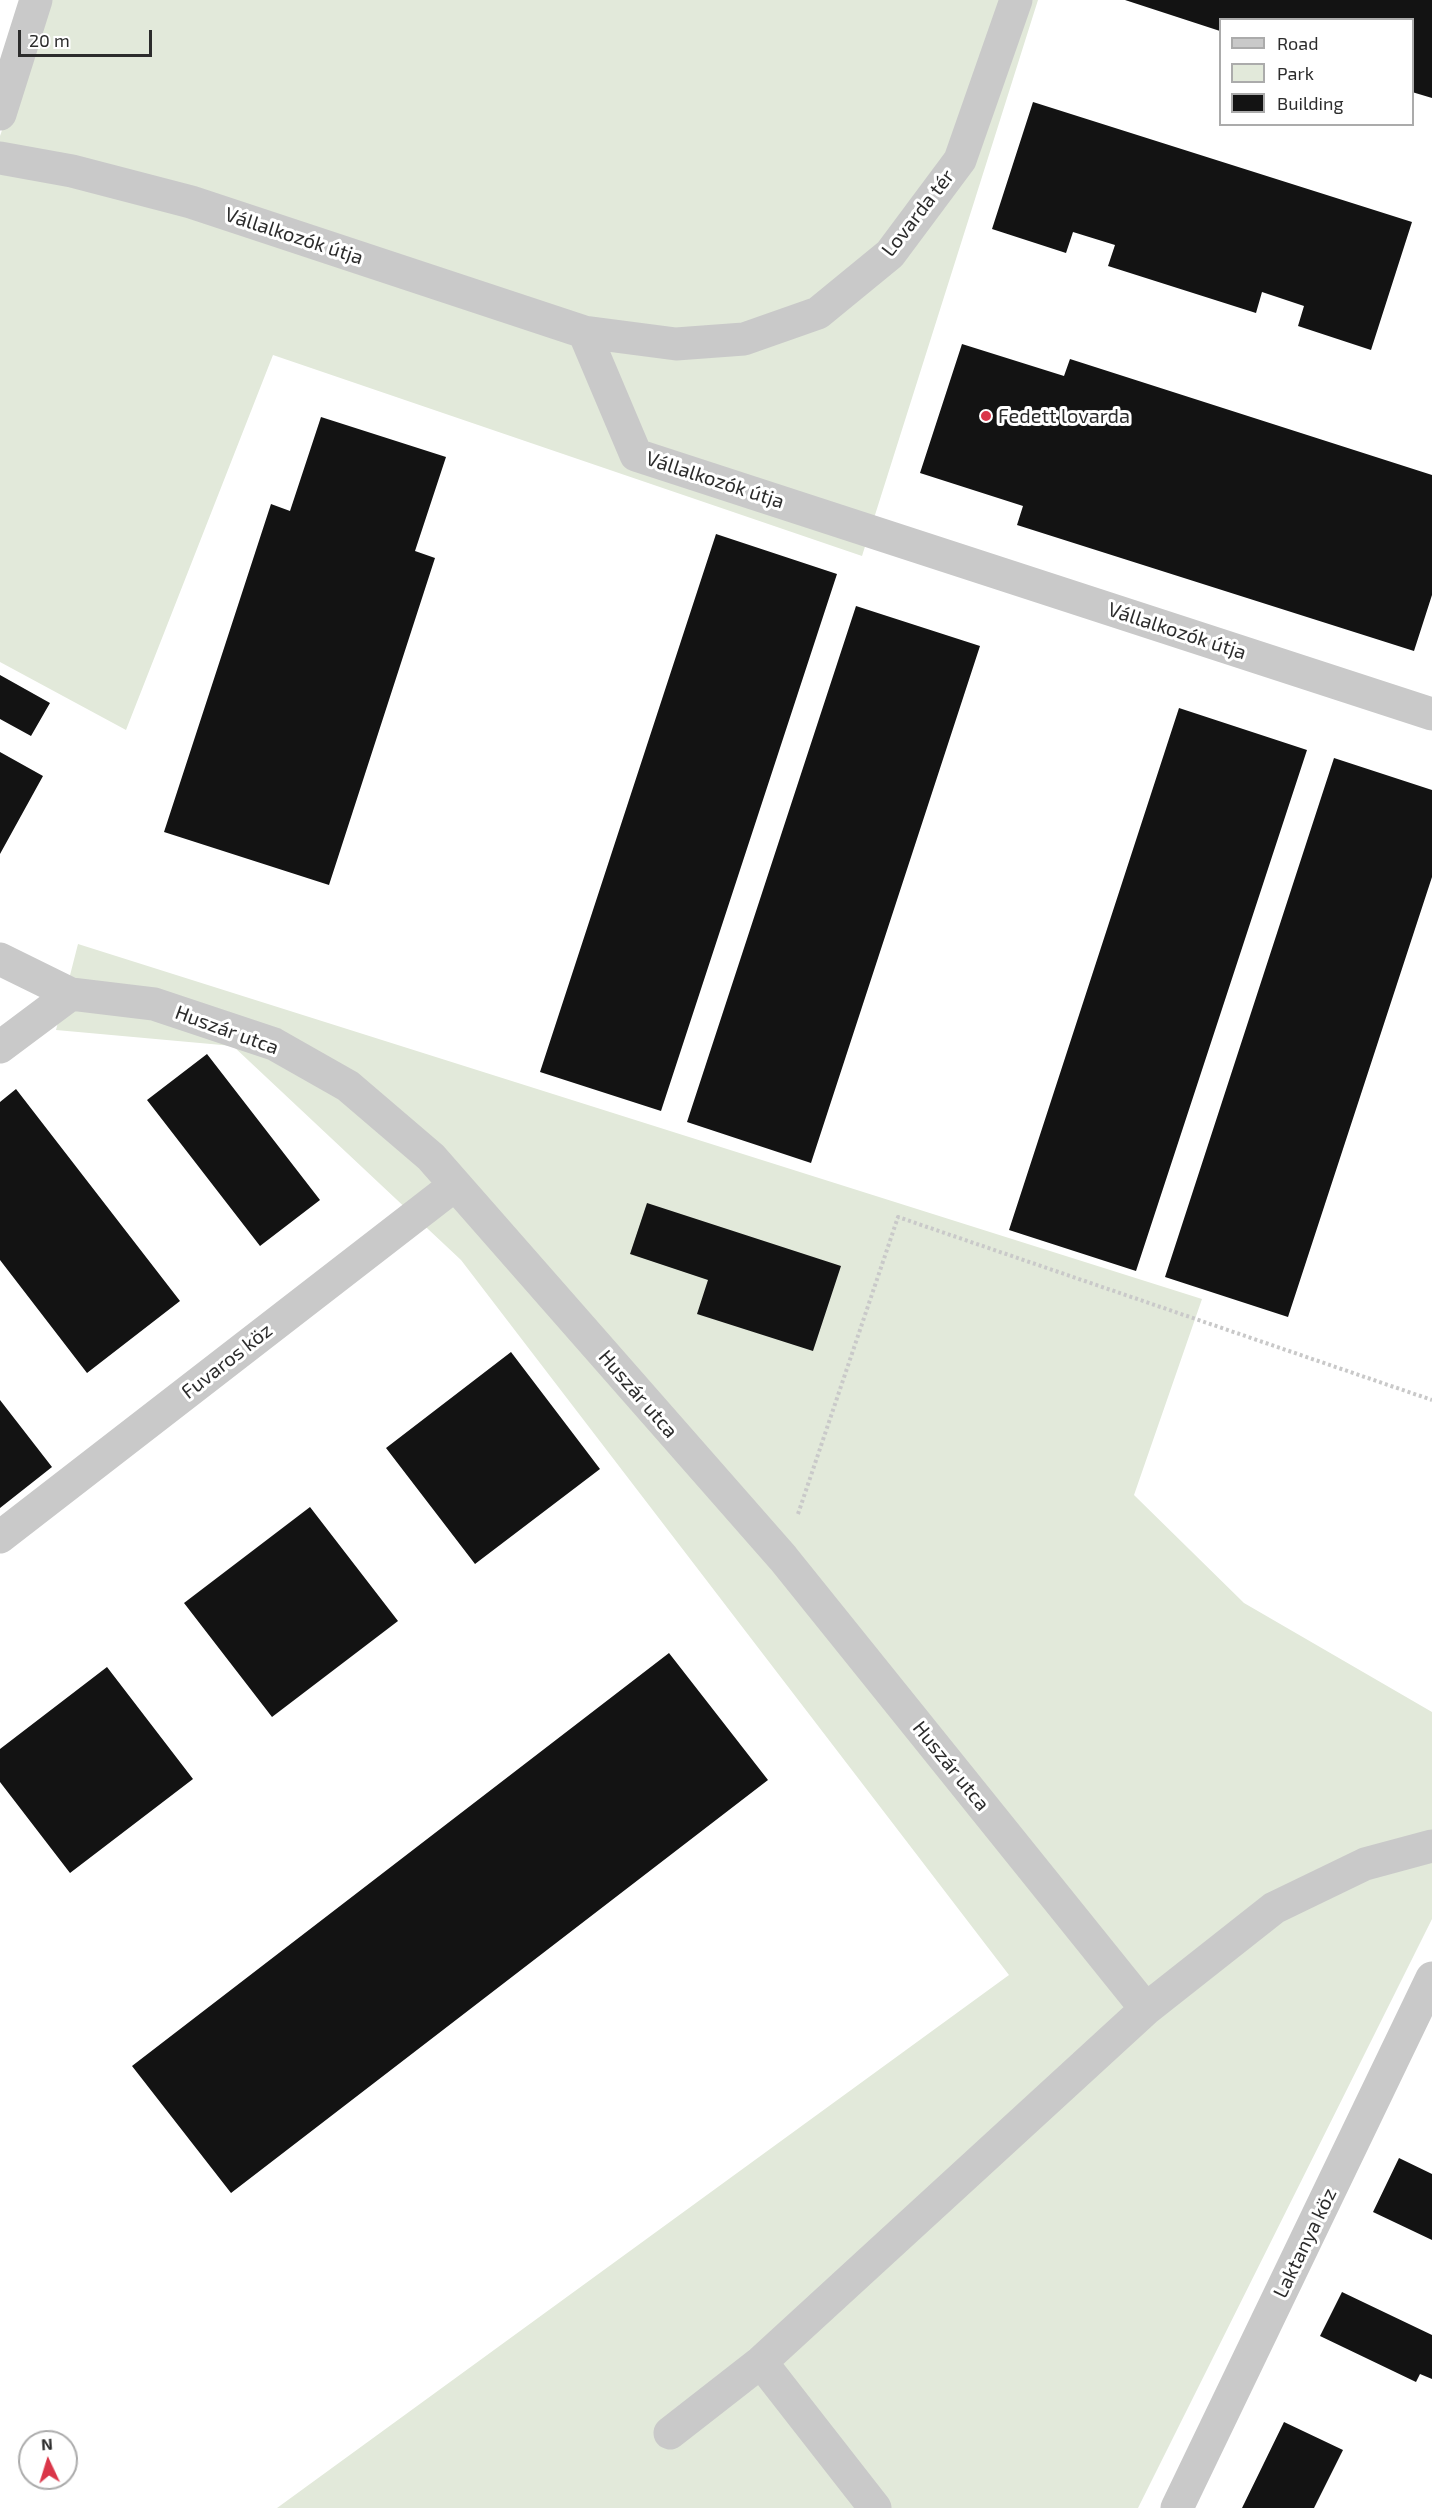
<!DOCTYPE html>
<html>
<head>
<meta charset="utf-8">
<style>
	body { margin:0 }
	#map { position:relative; width:1432px; height:2508px; overflow:hidden; background:#fff; font-family:"Exo 2",sans-serif }
	canvas { display:block }
	.legend { position:absolute; left:1219px; top:18px; width:195px; height:108px; box-sizing:border-box; background:#fff; border:2px solid #ababab; margin:0; padding:8px 10px; list-style:none; font-size:18px; color:#2c2c2c }
	.legend li { display:flex; align-items:center; gap:12px; height:30px }
	.legend b { width:30px; border:2px solid #ababab }
	.north { position:absolute; left:18px; top:2430px; width:60px; height:60px; box-sizing:border-box; background:#fff; border:2px solid #ababab; border-radius:50%; rotate:356deg; font-size:16px; font-weight:700; line-height:24px; text-align:center; color:#2c2c2c }
	.north::after { content:''; display:block; margin:auto; width:21px; height:27px; background:#da3649; clip-path:polygon(50% 0,100% 100%,50% 72%,0 100%) }
	.scale { position:absolute; left:18px; top:30px; width:134px; height:27px; box-sizing:border-box; border:3px solid #2c2c2c; border-top:0; padding-left:8px; font-size:18px; line-height:21px; white-space:nowrap; color:#2c2c2c; -webkit-text-stroke:4px #fff; paint-order:stroke }
</style>
</head>
<body>
<div id="map">
<canvas width="1432" height="2508"></canvas>
<ul class="legend">
<li><b style="height:8px;background:#c9c9c9"></b>Road</li>
<li><b style="height:16px;background:#e2e9da"></b>Park</li>
<li><b style="height:16px;background:#131313"></b>Building</li>
</ul>
<div class="north">N</div>
<div class="scale">20 m</div>
</div>
<script>
const ctx = document.querySelector('canvas').getContext('2d');
ctx.lineJoin = 'round';
function fillPath(path, color) { ctx.fillStyle = color; ctx.fill(path, 'evenodd'); }
function trace(path, color, width, dash) { ctx.strokeStyle = color; ctx.lineWidth = width; ctx.lineCap = dash ? 'butt' : 'round'; ctx.setLineDash(dash || []); ctx.stroke(path); }
function drawText(font, color, halo, rows, align = 'center') {
  ctx.font = font + ' "Exo 2",sans-serif'; ctx.lineWidth = 6; ctx.setLineDash([]); ctx.textBaseline = 'middle'; ctx.strokeStyle = halo; ctx.fillStyle = color; for (const [text, x, y, turn = 0] of rows) {
    ctx.save(); ctx.translate(x, y); ctx.rotate((+turn || 0) * Math.PI / 180); ctx.textAlign = isNaN(turn) ? turn : align; if (halo) ctx.strokeText(text, 0, 0); ctx.fillText(text, 0, 0); ctx.restore();
  }
}
fillPath(new Path2D(`
	M47 0H1038L862 556 273 355 126 730 0 662V136Z
	M78 944 1202 1299 1134 1495 1244 1603 1432 1712V1919L1138 2508H277L1009 1975 461 1260 233 1046 56 1030Z`), '#e2e9da');
fillPath(new Path2D(`
	M1125 0H1432V98L1412 92V20H1220V31Z
	M1033 102 1412 222 1371 350 1298 326 1304 306 1262 292 1256 313 1108 266 1115 245 1073 232 1066 253 992 229Z
	M962 344 1064 376 1070 359 1432 475V595L1414 651 1017 525 1023 506 920 473Z
	M321 417 446 457 415 551 435 558 329 885 164 832 271 504 290 511Z
	M716 534 837 574 661 1111 540 1072Z
	M856 606 980 646 811 1163 687 1122Z
	M0 675 50 703 31 736 0 719Z
	M1179 708 1307 750 1136 1271 1009 1230Z
	M0 752 43 776 0 854Z
	M1334 758 1432 790V877L1288 1317 1165 1277Z
	M207 1054 320 1200 260 1246 147 1100Z
	M16 1089 180 1301 87 1373 0 1260V1102Z
	M647 1203 841 1266 813 1351 697 1314 708 1280 630 1254Z
	M511 1352 600 1469 475 1564 386 1448Z
	M0 1400 52 1467 0 1508Z
	M310 1507 398 1621 272 1717 184 1603Z
	M669 1653 768 1780 231 2193 132 2066Z
	M107 1667 193 1779 70 1873 0 1782V1749Z
	M1399 2158 1432 2174V2240L1373 2212Z
	M1342 2292 1432 2335V2379L1420 2374 1416 2382 1320 2336Z
	M1284 2422 1343 2450 1314 2508H1242Z`), '#131313');
trace(new Path2D(`
	M798 1514 898 1217 1432 1400`), '#c9c9c9', 4, [3, 3]);
trace(new Path2D(`
	M0 114 36 0
	M0 158 72 171 191 202 584 332 676 344 744 339 818 313 890 254 960 160 1016 0
	M584 332 636 455 1432 714
	M0 959 71 994 154 1004 274 1044 348 1086 431 1157 783 1558 1146 2009
	M0 1047 71 994
	M0 1537 455 1185
	M761 2362 875 2508
	M670 2433 761 2362 1146 2009 1274 1908 1365 1864 1432 1846
	M1177 2508 1432 1978`), '#c9c9c9', 33);
for (const [x, y, r, color] of [
	[986,416,6,"#da3649"]
]) { const dot = new Path2D(); dot.arc(x, y, r, 0, 2 * Math.PI); ctx.fillStyle = color; ctx.fill(dot); trace(dot, '#fff', 2); }
drawText('20px', '#2c2c2c', '#fff', [
	["Lovarda tér",918,213,-52],
	["Vállalkozók útja",294,236,18],
	["Vállalkozók útja",715,480,18],
	["Vállalkozók útja",1177,631,18],
	["Huszár utca",227,1030,20],
	["Fuvaros köz",227,1361,-38],
	["Huszár utca",638,1394,49],
	["Huszár utca",951,1766,51],
	["Laktanya köz",1305,2243,-64]
]);
drawText('20px', '#2c2c2c', '#fff', [
	["Fedett lovarda",998,416]
], 'left');
</script>
</body>
</html>
